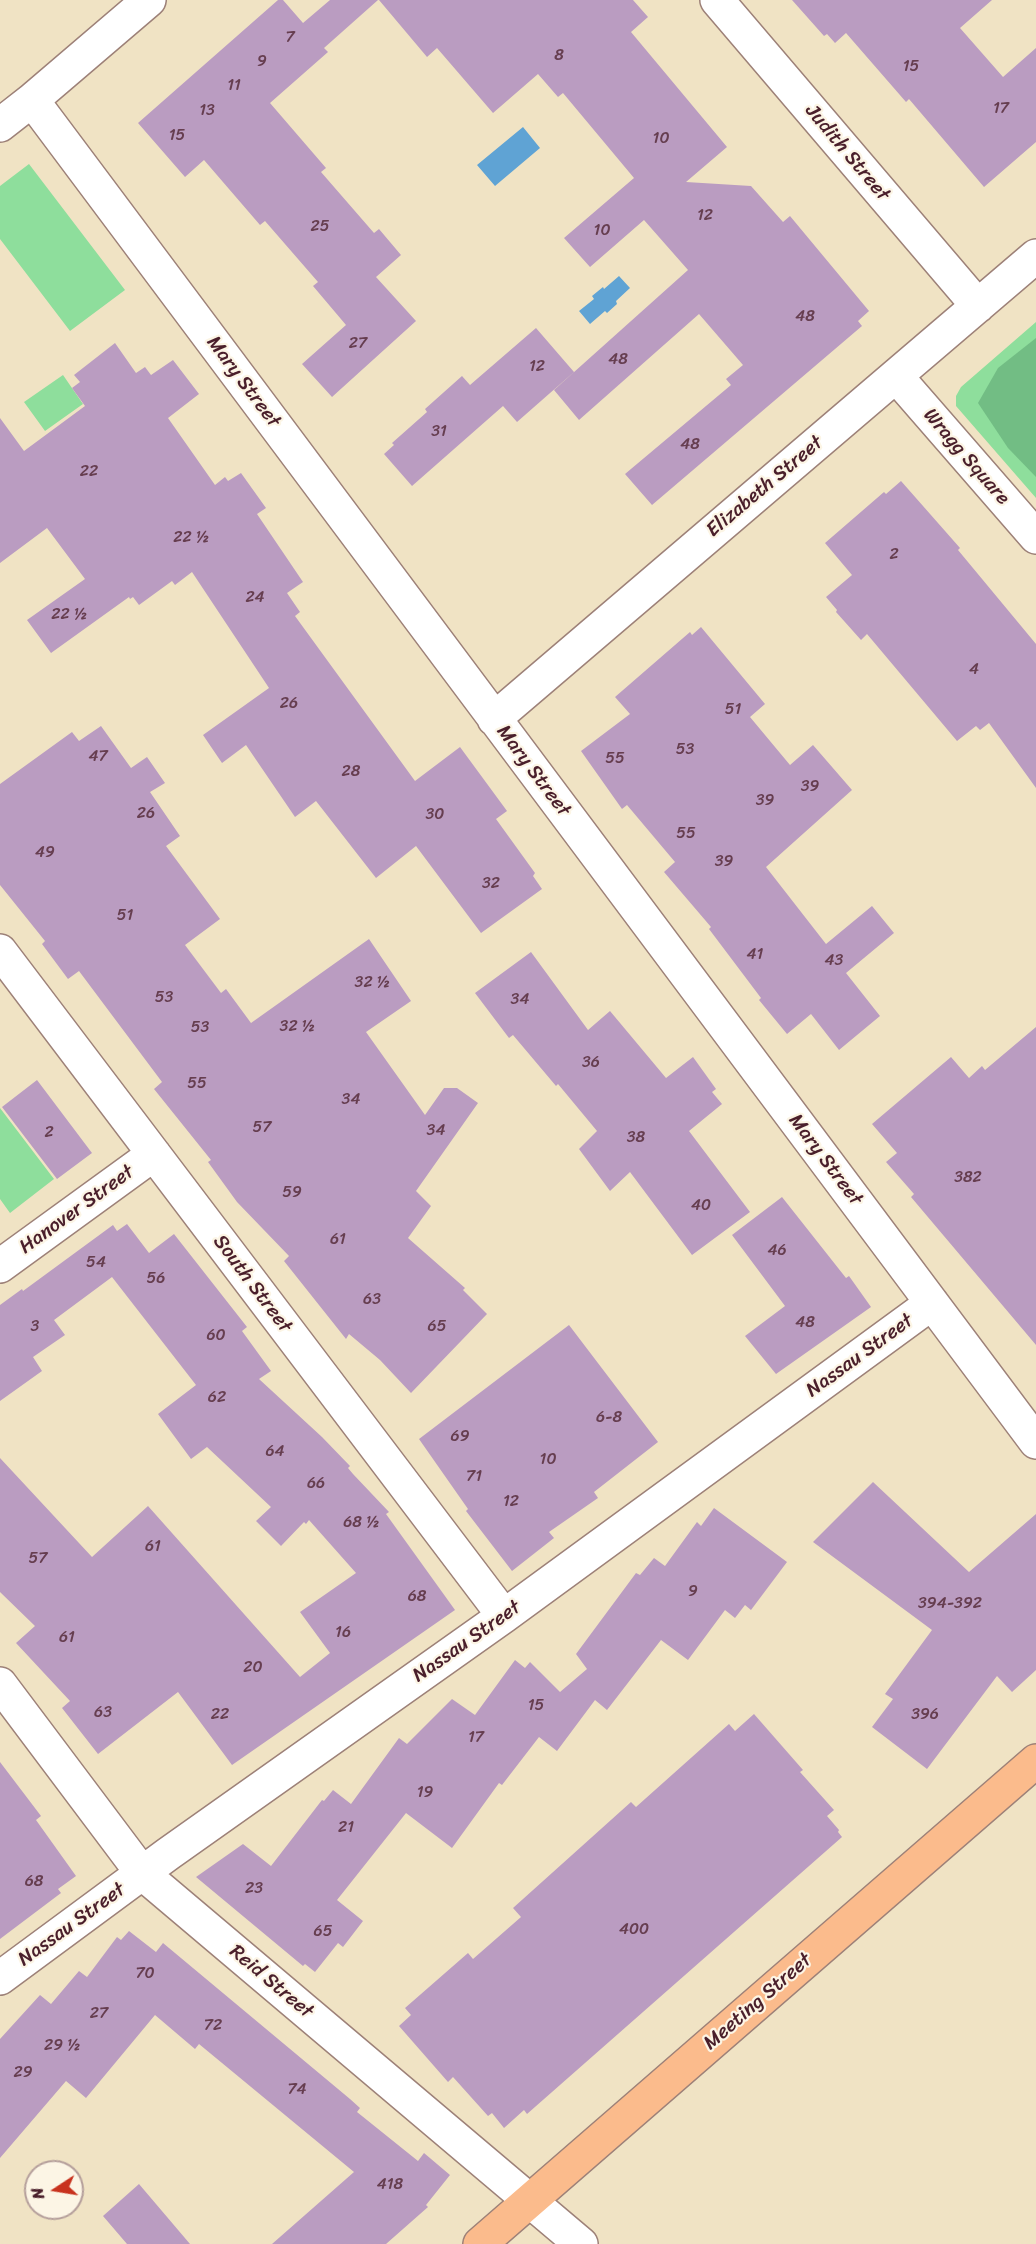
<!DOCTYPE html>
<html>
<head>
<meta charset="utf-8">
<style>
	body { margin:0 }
	#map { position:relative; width:1036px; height:2244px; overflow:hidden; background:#f0e3c4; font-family:Sriracha,sans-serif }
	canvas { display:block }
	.north { position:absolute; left:24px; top:2160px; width:60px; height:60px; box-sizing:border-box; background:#fcf5e5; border:2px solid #b59f9b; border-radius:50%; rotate:258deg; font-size:16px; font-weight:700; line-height:24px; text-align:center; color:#4a1f2b }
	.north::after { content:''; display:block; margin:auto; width:21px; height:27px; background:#c8321e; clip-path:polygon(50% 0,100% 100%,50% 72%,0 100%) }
</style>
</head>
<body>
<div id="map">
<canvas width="1036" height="2244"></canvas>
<div class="north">N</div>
</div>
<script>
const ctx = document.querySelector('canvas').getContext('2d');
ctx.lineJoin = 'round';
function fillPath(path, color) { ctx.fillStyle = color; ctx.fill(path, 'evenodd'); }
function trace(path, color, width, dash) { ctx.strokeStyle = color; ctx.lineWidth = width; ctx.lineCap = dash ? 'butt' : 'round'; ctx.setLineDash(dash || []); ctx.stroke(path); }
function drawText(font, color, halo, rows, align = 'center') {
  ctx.font = font + ' Sriracha,sans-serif'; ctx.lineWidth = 4.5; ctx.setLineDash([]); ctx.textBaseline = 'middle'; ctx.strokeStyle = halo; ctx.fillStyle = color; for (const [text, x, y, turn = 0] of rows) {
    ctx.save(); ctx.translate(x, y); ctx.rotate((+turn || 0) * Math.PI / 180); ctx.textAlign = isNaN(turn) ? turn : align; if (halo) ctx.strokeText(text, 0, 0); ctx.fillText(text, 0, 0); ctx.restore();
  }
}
fillPath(new Path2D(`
	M29 164 125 290 70 331 0 239V186Z
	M1036 322V498L956 406V396L961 387Z
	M63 375 83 404 45 431 24 402Z
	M0 1108 54 1179 10 1213 0 1199Z`), '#8ede9c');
fillPath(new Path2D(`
	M1036 338V477L1008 448 978 403 998 368Z`), '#72bd84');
fillPath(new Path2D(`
	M523 127 540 148 495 186 477 165Z
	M619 276 630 288 616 301 617 304 607 313 605 311 590 324 579 311 594 299 592 296 603 287 604 289Z`), '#5fa3d4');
fillPath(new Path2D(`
	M278 0H283L303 23 330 0H378L324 48 328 52 270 103 326 168 321 172 374 233 379 229 401 255 376 277 416 321 332 397 302 364 346 325 313 286 318 282 265 221 260 225 204 160 185 177 138 123Z
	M379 0H633L648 17 631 32 727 147 686 182 751 186 783 222 790 216 869 311 858 321 862 326 652 505 625 474 731 385 726 379 743 365 699 314 579 420 554 390 688 270 644 220 590 267 564 238 634 178 563 93 558 97 538 74 493 113 437 48 427 57Z
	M792 0H992L960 28 1003 77 1036 48V142L984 187 909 99 906 102 846 33 835 43 827 34 824 36Z
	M536 328 574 372 517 422 503 406 412 486 384 454 394 445 392 443 427 412 425 409 462 376 470 385Z
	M115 343 136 373 145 367 151 375 173 360 199 394 168 418 215 485 225 477 228 481 241 473 266 508 257 514 303 582 287 593 300 612 295 616 415 781 460 747 507 811 496 819 535 873 533 876 542 889 481 933 416 846 376 878 316 801 295 817 246 745 222 763 203 735 269 688 192 572 175 585 172 581 139 605 133 597 130 599 129 597 51 653 27 620 85 579 47 528 0 563V418L24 451 85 406 72 388 80 382 74 375Z
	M901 481 960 548 958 550 1036 644V788L989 723 980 730 976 726 957 741 867 634 861 640 836 612 837 610 826 597 852 575 825 543 884 492 886 494Z
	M701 627 765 704 750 717 790 765 813 745 852 790 766 867 826 944 872 906 894 933 846 973 880 1016 839 1050 811 1014 787 1034 759 1000 761 998 709 929 711 927 664 872 675 862 627 805 622 809 581 751 630 714 615 697 690 632 692 635Z
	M101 726 131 768 147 757 165 783 150 792 180 836 166 846 220 919 185 945 221 993 226 989 251 1023 369 939 411 1001 366 1032 425 1115 444 1088H457L478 1103 416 1191 431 1206 408 1238 465 1288 463 1290 487 1314 411 1393 380 1360 349 1334 346 1339 284 1261 289 1256 237 1202 208 1162 211 1160 154 1089 162 1082 79 971 68 979 42 944 45 941 0 885V784L72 732 79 741Z
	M531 952 588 1030 610 1011 666 1078 693 1057 716 1089 712 1092 722 1104 689 1131 750 1212 692 1255 630 1172 610 1191 579 1149 597 1131 558 1084 556 1086 513 1035 509 1038 475 993Z
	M1036 1027V1345L911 1197 914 1194 886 1162 897 1153 872 1124 951 1057 969 1078 982 1066 985 1070Z
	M37 1080 92 1153 57 1179 2 1107Z
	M782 1197 846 1278 849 1276 871 1307 776 1374 745 1336 785 1306 732 1235Z
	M127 1224 149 1253 174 1234 247 1327 242 1331 271 1371 259 1379 322 1437 350 1466 348 1468 353 1474 389 1512 386 1514 455 1610 232 1765 178 1692 98 1754 62 1708 70 1701 16 1643 35 1626 0 1592V1458L92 1557 148 1506 300 1677 330 1653 300 1612 356 1573 309 1520 306 1524 304 1522 281 1546 256 1521 271 1507 207 1447 191 1459 158 1414 196 1385 112 1277 54 1320 65 1335 33 1357 42 1371 0 1401V1305L22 1289 23 1291 113 1225 117 1231Z
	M569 1325 658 1442 594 1492 598 1498 549 1532 554 1538 512 1571 466 1511 468 1509 419 1439Z
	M873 1482 969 1572 1036 1514V1670L1012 1692 997 1676 927 1769 872 1727 893 1699 885 1694 932 1630 813 1542Z
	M714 1508 787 1562 751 1610 745 1605 735 1618 725 1610 688 1660 661 1640 607 1710 595 1700 557 1751 539 1737 502 1785 499 1783 452 1848 406 1813 337 1900 363 1921 343 1947 338 1943 315 1972 305 1964 303 1966 196 1877 243 1844 271 1866 322 1800 324 1801 333 1790 351 1804 399 1738 407 1744 452 1699 475 1715 515 1660 525 1668 530 1662 560 1692 587 1669 576 1654 636 1573 640 1575 654 1558 665 1566 697 1522 701 1526Z
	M754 1714 803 1770 800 1772 834 1810 827 1816 839 1830 838 1832 842 1837 527 2114 524 2110 504 2128 492 2113 488 2116 453 2077 448 2082 399 2026 411 2015 405 2008 468 1953 473 1959 521 1917 513 1908 631 1802 636 1807 729 1724 735 1731Z
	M0 1762 41 1816 36 1820 76 1876 58 1889 61 1893 0 1939Z
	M129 1931 156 1952 163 1943 350 2099 360 2108 357 2112 418 2161 424 2153 450 2175 426 2205 428 2207 386 2244H272L354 2172 199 2044 195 2049 155 2015 86 2098 66 2081 0 2158V2039L40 1995 51 2004 79 1971 87 1977 117 1937 121 1940Z
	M139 2184 190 2244H127L103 2216Z`), '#ba9cc1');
const minor = new Path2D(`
	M717 0 978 306
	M32 100 1036 1442
	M0 125 32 100 149 0
	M896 376 1036 537
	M494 719 1036 256
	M0 951 504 1616
	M0 1266 154 1154
	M0 1684 142 1873 581 2244
	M0 1978 168 1854 504 1616 932 1303`);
const primary = new Path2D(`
	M480 2244 1036 1761`);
trace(minor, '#9d8178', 36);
trace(primary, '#9d8178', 36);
trace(minor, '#fff', 33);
trace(primary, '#fbbb8c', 33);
drawText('16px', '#663e50', null, [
	["7",290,38],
	["8",559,56],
	["9",262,62],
	["15",911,67],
	["11",234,86],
	["17",1001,109],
	["13",207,111],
	["15",177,136],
	["10",661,139],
	["12",705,216],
	["25",320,227],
	["10",602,231],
	["48",805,317],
	["27",358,344],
	["48",618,360],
	["12",537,367],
	["31",439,432],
	["48",690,445],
	["22",89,472],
	["22 ½",191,538],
	["2",894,555],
	["24",255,598],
	["22 ½",69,615],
	["4",974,670],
	["26",289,704],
	["51",733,710],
	["53",685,750],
	["47",98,757],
	["55",615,759],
	["28",351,772],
	["39",810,787],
	["39",765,801],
	["26",146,814],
	["30",435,815],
	["55",686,834],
	["49",45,853],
	["39",724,862],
	["32",491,884],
	["51",125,916],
	["41",755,955],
	["43",834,961],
	["32 ½",372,983],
	["53",164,998],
	["34",520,1000],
	["32 ½",297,1027],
	["53",200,1028],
	["36",591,1063],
	["55",197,1084],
	["34",351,1100],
	["57",262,1128],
	["34",436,1131],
	["2",49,1133],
	["38",636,1138],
	["382",968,1178],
	["59",292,1193],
	["40",701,1206],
	["61",338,1240],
	["46",777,1251],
	["54",96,1263],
	["56",156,1279],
	["63",372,1300],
	["48",805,1323],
	["3",35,1327],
	["65",437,1327],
	["60",216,1336],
	["62",217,1398],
	["6-8",609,1418],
	["69",460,1437],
	["64",275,1452],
	["10",548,1460],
	["71",474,1477],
	["66",316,1484],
	["12",511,1502],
	["68 ½",361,1523],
	["61",153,1547],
	["57",38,1559],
	["9",693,1592],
	["68",417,1597],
	["394-392",950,1604],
	["16",343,1633],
	["61",67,1638],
	["20",253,1668],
	["15",536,1706],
	["63",103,1713],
	["22",220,1715],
	["396",925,1715],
	["17",476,1738],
	["19",425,1793],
	["21",346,1828],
	["68",34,1882],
	["23",254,1889],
	["400",634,1930],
	["65",323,1932],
	["70",145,1974],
	["27",99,2014],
	["72",213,2026],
	["29 ½",62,2046],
	["29",23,2073],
	["74",297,2090],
	["418",390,2185]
]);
drawText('20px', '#4a1f2b', '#fcf5e5', [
	["Judith Street",847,153,50],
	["Mary Street",243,382,53],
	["Wragg Square",966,457,49],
	["Elizabeth Street",765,487,-40],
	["Mary Street",533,771,53],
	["Mary Street",825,1160,53],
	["Hanover Street",77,1210,-36],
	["South Street",252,1284,53],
	["Nassau Street",860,1356,-36],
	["Nassau Street",467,1642,-35],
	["Nassau Street",72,1925,-36],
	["Reid Street",271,1982,40],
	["Meeting Street",758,2002,-41]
]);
</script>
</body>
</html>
